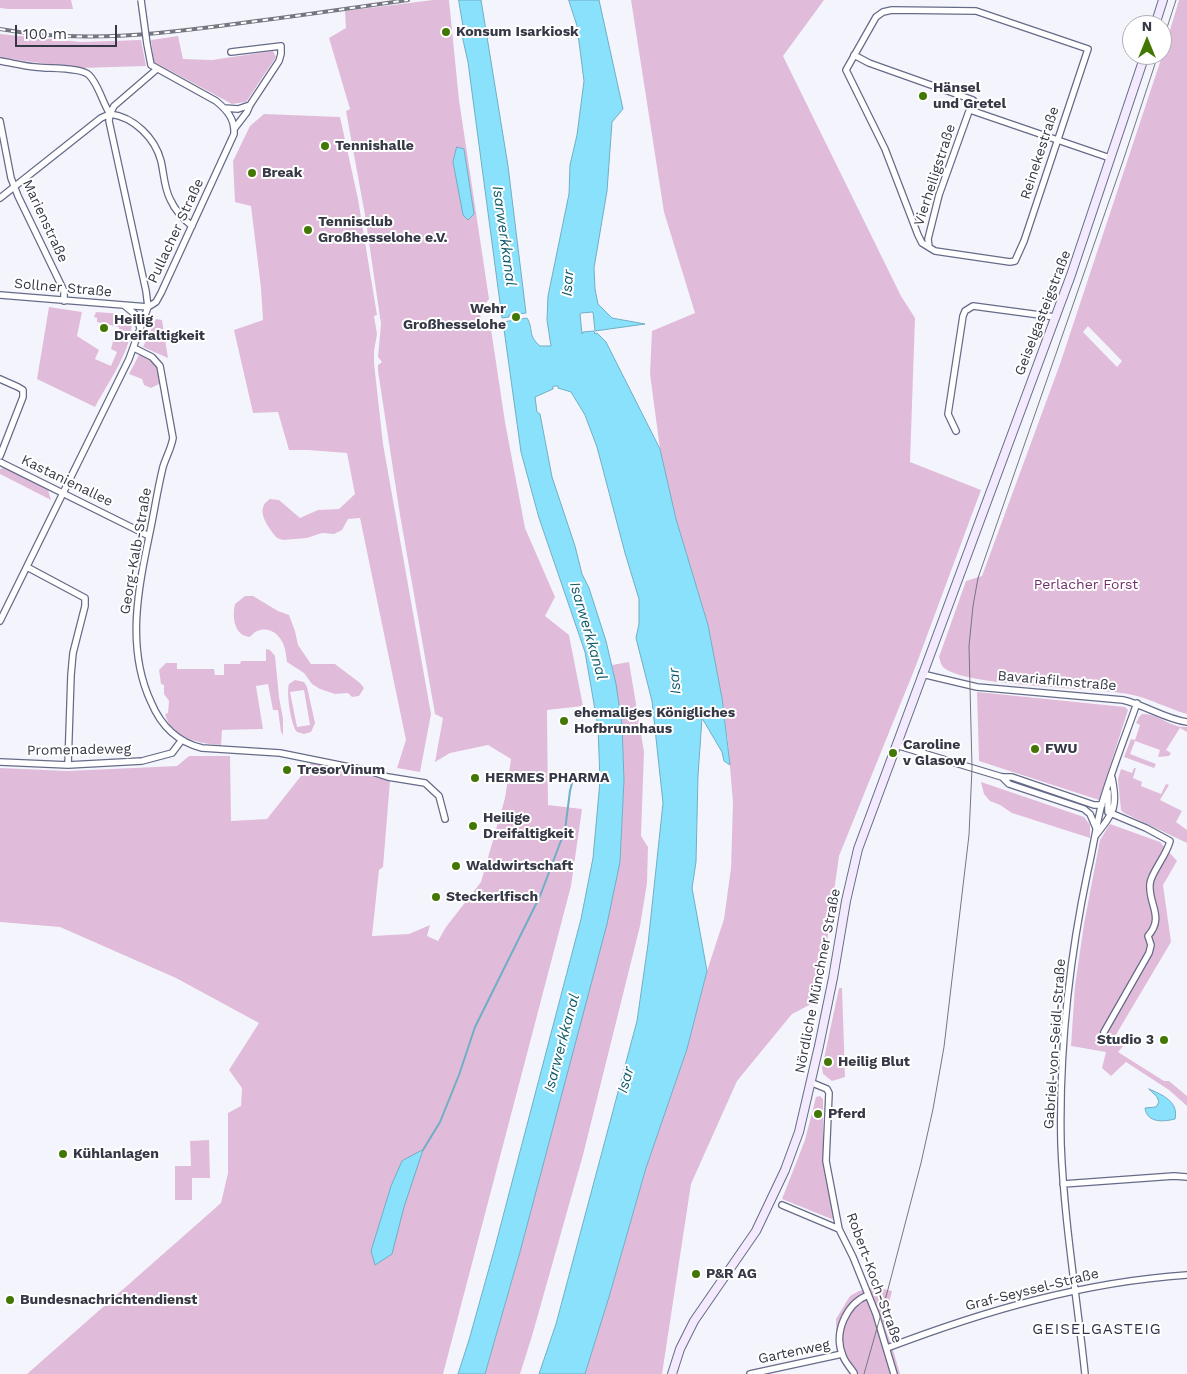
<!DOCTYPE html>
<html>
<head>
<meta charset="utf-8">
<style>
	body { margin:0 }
	#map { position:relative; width:1187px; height:1374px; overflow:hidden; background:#f4f5fc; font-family:"Work Sans",sans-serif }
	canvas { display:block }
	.north { position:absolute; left:1122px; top:15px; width:50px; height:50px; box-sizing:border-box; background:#fff; border:1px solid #afafb5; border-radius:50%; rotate:0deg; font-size:14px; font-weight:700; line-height:20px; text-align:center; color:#363846 }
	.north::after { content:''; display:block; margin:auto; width:18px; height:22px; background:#427704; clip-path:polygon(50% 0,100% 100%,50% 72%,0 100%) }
	.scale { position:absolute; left:15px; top:25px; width:102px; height:22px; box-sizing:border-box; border:2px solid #363846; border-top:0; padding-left:6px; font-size:15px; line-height:18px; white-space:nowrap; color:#363846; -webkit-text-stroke:4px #fff; paint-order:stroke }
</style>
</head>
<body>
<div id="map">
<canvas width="1187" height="1374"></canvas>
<div class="north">N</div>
<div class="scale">100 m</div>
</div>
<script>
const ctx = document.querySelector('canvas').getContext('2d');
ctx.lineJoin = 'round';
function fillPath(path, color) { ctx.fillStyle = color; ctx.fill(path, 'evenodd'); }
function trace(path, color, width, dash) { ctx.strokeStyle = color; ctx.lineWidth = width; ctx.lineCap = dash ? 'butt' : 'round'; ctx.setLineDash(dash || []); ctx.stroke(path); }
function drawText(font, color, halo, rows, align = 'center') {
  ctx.font = font + ' "Work Sans",sans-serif'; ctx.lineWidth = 4; ctx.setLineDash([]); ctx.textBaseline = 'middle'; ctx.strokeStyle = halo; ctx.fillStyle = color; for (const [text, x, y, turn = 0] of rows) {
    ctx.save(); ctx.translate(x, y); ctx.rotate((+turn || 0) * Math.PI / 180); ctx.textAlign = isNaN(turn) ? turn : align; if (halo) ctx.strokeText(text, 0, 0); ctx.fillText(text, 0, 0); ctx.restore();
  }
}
fillPath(new Path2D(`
	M0 0H71L73 9H8L0 8Z
	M433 0H449L459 100 489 299 479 312 485 329H491L505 422 525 528 555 597 545 616 569 635 583 706 547 710 548 805 582 809 571 886 443 1374H27L221 1203 228 1173V1113L241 1106 242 1088 229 1070 259 1023 176 978 60 927 0 922V768L67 771 177 766 189 756H230L231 821 267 819 312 762 390 781 383 867 379 870 372 936 409 934 430 925 427 936 438 941 446 927 481 882 505 798 511 759 488 745 450 753 435 762 443 718 435 714 400 515 378 371V365L382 362 378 357 381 324 365 215 346 111 350 109 329 38 346 28 345 11ZM464 149 474 214 458 183 453 162Z
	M631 0H824L783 56 901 296 915 318 910 462 981 490 915 668 839 856 819 1000 792 1014 737 1081 691 1184 662 1374H585L609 1297 646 1168 687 1049 707 971 724 919 731 868 733 803 728 743 722 698 708 625 676 519 660 449 650 374 652 331 695 313 664 212Z
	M1179 0H1187V714C1169 709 1151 699 1133 695 1099 687 962 687 943 667 941 665 940 660 939 657L966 581 982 576 1060 364 1164 50ZM1088 326 1122 361 1117 367 1083 332Z
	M0 34 81 42 141 40 146 66 82 68 0 58Z
	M178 36 183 59 212 60 273 51 276 57 246 102 232 104 154 62 151 40Z
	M264 114 340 117 358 199 377 315 374 316 377 334 374 351V363L383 444 431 714 420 772 397 768 406 740 360 518 348 519 342 530 334 534 322 533 307 538 283 540 277 538C271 531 258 515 264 505 265 502 268 501 270 499L279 500 300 518 318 510 339 509 355 494 347 453 308 450H289L278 412 253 413 234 330 263 320 261 288 251 206 235 202 233 161 250 126Z
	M49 307 82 312 77 336 99 350 95 359 111 366 117 352 111 349 114 337H116L119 332V327L97 322V318L94 317 96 312 124 314 131 319C136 344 107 384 95 407L37 379Z
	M156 319 162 320 168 358 143 347Z
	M140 353C156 362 158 364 161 383L151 388 144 385 142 379 129 374Z
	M4 468 48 490 51 500 0 474V469Z
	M245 596H253L278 611 289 615 295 631 298 645 311 664H335L360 683 364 688 359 696 352 697 348 693 335 694 320 689 312 684 304 673 287 662C286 657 286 651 284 646 279 630 261 623 250 637 234 636 232 617 235 604Z
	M266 649 270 650 275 656 279 697 283 719V735L281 732 278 710H273L268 684 256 686 263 729 222 730 221 745C200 744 171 738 165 714L168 713 169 701 164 694V685L161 684 159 670 166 663H177V669H214L215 675H224V664H240L241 661H266Z
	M629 662 644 752 641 836 648 847 647 883 640 926 583 1155 532 1336 520 1374H485L520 1252 620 861 624 780 622 725 612 665Z
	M295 680 304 682 307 687 315 723 311 732 304 734 297 732C291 726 286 692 289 684ZM304 690 310 725 297 727 290 692Z
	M977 692 1125 707 1128 710 1099 800 979 761Z
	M1142 714C1158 713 1170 728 1187 727V732L1180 728 1166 750 1171 753 1169 756 1158 757 1160 750 1135 741 1130 754 1156 764 1154 768 1124 757 1131 739 1135 740 1140 725 1136 723 1139 717Z
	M1134 768H1136L1133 778 1142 782 1141 786 1161 794 1166 784 1169 785 1160 800 1182 811 1176 822 1187 830V843L1124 813 1121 810 1118 779 1121 769 1132 773Z
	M981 782 1084 817 1090 825V838L1012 813 1000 805 990 801 984 794Z
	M1110 824 1160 842 1177 861 1163 885 1171 942 1114 1038 1124 1045 1118 1052 1164 1081H1169L1187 1096V1106L1169 1090 1126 1062 1111 1076 1102 1068 1106 1052 1071 1046 1075 986 1084 924 1100 840Z
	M839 988H842L845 1077 832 1081 823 1074 822 1068Z
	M816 1097 820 1096 823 1099V1163L834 1220 782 1199 805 1140Z
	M209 1140 210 1178H192V1200H175V1166H191L190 1141Z
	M875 1287 892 1291 884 1324 894 1353 900 1374H849L837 1355 836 1319 850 1296 859 1291Z`), '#e1bcda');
const water = new Path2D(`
	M459 0H481L508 166 526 313 509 315V317L502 318 468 62 461 31 463 28Z
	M569 0H599L623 109 612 122 607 191 594 268 595 289 598 304 612 318 645 324 595 331 593 312 581 313 580 314 582 334 583 332 594 331 595 334 597 333 606 342 660 449 676 519 708 625 722 698 730 765 724 761 722 752 702 718 698 776 696 862 692 888 707 971 687 1049 646 1168 609 1297 585 1374H539L556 1324 637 1021 648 944 663 803 652 701 636 638 639 624V599L625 553 597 447 585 415 571 392 558 388V386H553V389L535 397 537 412 540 414 552 477 575 546 582 574 589 588 606 641 616 684 622 725 624 780 620 862 607 924 520 1252 485 1374H458L469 1340 495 1247 581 919 593 858 600 781 598 727 585 652 539 518 521 452 503 322 527 318C534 329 527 335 540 346H551L547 320 548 296 569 194 570 165 577 135 584 81 577 26Z
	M457 147 464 149 474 214 468 220 463 215 453 162Z
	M1149 1089C1163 1095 1179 1102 1175 1119 1163 1122 1147 1123 1145 1108L1156 1107 1159 1102 1157 1097Z
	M423 1150 404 1207 392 1254 375 1265 371 1251 391 1186 402 1161Z`);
fillPath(water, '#89e1fb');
trace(water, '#70aec5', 1);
trace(new Path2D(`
	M423 1150 440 1122 459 1075 475 1027 540 896 565 830 570 791 574 775`), '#70aec5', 2);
trace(new Path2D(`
	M514 304 517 328`), '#89e1fb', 7);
const street = new Path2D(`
	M892 10 976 11 1088 49 1024 241 1015 261 1010 262 935 251 922 243 918 235 885 149 846 70 876 17 883 12Z
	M231 52 281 46V54L279 61 250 105 247 112 234 129
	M854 55 869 63 973 100 939 195 928 239 929 247
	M0 61C12 63 23 66 35 67 48 69 81 67 89 75 99 85 102 102 110 114
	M224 108 238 109 250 105
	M970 110 1110 158
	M110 114 109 121 146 291 148 307
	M110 114C134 117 155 138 161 161 164 174 164 187 170 199 175 210 183 219 192 226
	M0 121 11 178 18 196 64 291V301
	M0 198 101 118 110 114 114 106 157 69
	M0 295 148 307
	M125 306 136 315 140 328
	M134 348 152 357 160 366 173 438C171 449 166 457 163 467 158 487 155 507 151 527 139 585 125 646 151 702 161 726 177 742 202 748L280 753 369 771 388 777 425 783 439 796 445 819
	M0 379 18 387 23 390V397L0 456
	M956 431 948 414 963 316 965 311 973 306 1055 317
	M0 462 149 536
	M27 567 85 598V606L73 653 71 675 68 765
	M0 621 129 359 148 307 156 302 161 293 234 134C235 119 227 110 216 101L151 65 147 44
	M922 674 977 687 1123 700C1145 705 1165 719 1187 722
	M896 745 1002 777H1012L1094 805H1102
	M0 762 68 765 142 761 172 753 181 741
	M1002 777 1009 784 1084 809 1090 814 1096 828
	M1108 792V812
	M1096 835C1114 812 1118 807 1112 778
	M1104 1032 1149 953 1151 945 1148 936C1165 917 1148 904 1150 884 1150 874 1167 855 1170 841L1146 828 1108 812
	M810 1082 827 1089 829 1093 826 1161 839 1229 853 1257 876 1314 894 1374
	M1063 1184 1174 1176 1187 1177
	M782 1205 839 1229
	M887 1348C984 1311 1083 1282 1187 1275
	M854 1373C850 1367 845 1362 843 1356 833 1333 846 1304 868 1295
	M750 1374 842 1354
	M1085 1374C1077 1297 1064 1221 1061 1144 1059 1052 1069 960 1088 870 1093 849 1096 827 1101 807 1111 772 1125 737 1137 703`);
const secondary = new Path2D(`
	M1155 25 1163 0
	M672 1374 680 1349 694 1321 756 1231 785 1170 799 1132 819 1046 833 978 846 901 858 849 1071 275 1145 55`);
trace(street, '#656b88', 8);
trace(secondary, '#656b88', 10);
trace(street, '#fff', 5.5);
trace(secondary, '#f3eafe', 8);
trace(new Path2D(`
	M1162 43 1176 0
	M864 1374 887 1293 921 1163 933 1109 944 1047 969 835 972 768 969 646 973 606 978 578 1123 161 1158 55`), '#747681', 1);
const rail = new Path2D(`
	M0 29C81 44 161 34 242 23 297 16 352 8 408 0`);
trace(rail, '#747681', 4);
trace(rail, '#fff', 2, [5.5]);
const streetBridge = new Path2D(`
	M141 0 147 44`);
trace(streetBridge, '#656b88', 8, []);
trace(streetBridge, '#fff', 5.5);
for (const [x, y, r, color] of [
	[446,32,5,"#427704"],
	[923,96,5,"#427704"],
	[325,146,5,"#427704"],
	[252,173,5,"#427704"],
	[308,230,5,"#427704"],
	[516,317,5,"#427704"],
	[104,328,5,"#427704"],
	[564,721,5,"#427704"],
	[1035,749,5,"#427704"],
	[893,753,5,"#427704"],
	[287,770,5,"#427704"],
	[475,778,5,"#427704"],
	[473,826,5,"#427704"],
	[456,866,5,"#427704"],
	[436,897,5,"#427704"],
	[1164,1040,5,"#427704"],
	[828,1062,5,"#427704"],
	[818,1114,5,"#427704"],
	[63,1154,5,"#427704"],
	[696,1274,5,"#427704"],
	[10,1300,5,"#427704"]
]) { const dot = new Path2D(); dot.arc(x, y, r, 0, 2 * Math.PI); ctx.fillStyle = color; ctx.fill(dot); trace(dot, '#fff', 2); }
drawText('bold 14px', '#363846', '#fff', [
	["Konsum Isarkiosk",456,32],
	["Hänsel",933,88],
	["und Gretel",933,104],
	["Tennishalle",335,146],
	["Break",262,173],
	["Tennisclub",318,222],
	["Großhesselohe e.V.",318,238],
	["Wehr",506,309,"right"],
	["Großhesselohe",506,325,"right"],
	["Heilig",114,320],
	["Dreifaltigkeit",114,336],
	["ehemaliges Königliches",574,713],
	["Hofbrunnhaus",574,729],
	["Caroline",903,745],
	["v Glasow",903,761],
	["FWU",1045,749],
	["TresorVinum",297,770],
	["HERMES PHARMA",485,778],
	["Heilige",483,818],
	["Dreifaltigkeit",483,834],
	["Waldwirtschaft",466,866],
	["Steckerlfisch",446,897],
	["Studio 3",1154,1040,"right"],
	["Heilig Blut",838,1062],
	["Pferd",828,1114],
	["Kühlanlagen",73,1154],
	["P&R AG",706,1274],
	["Bundesnachrichtendienst",20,1300]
], 'left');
drawText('14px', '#363846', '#fff', [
	["Reinekestraße",1040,153,-72],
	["Vierheiligstraße",935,175,-72],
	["Marienstraße",45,221,65],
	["Pullacher Straße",176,231,-65],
	["Sollner Straße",63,288,5],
	["Geiselgasteigstraße",1043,313,-69],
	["Kastanienallee",67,481,26],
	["Georg-Kalb-Straße",136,551,-80],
	["Bavariafilmstraße",1057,681,5],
	["Promenadeweg",79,750,-1],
	["Nördliche Münchner Straße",818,981,-79],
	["Gabriel-von-Seidl-Straße",1055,1044,-86],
	["Robert-Koch-Straße",874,1278,70],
	["Graf-Seyssel-Straße",1032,1290,-14],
	["Gartenweg",794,1352,-12]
]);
drawText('14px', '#722f69', '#fff', [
	["Perlacher Forst",1086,585]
]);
drawText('italic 15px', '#0f5a6c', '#fff', [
	["Isarwerkkanal",504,236,82],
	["Isar",568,283,-86],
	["Isarwerkkanal",588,631,74],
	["Isar",675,681,-95],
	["Isarwerkkanal",562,1043,-75],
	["Isar",626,1080,-75]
]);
ctx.letterSpacing = '1px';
drawText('15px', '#2f334e', '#fff', [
	["GEISELGASTEIG",1097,1330]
]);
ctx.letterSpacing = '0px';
</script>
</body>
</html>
